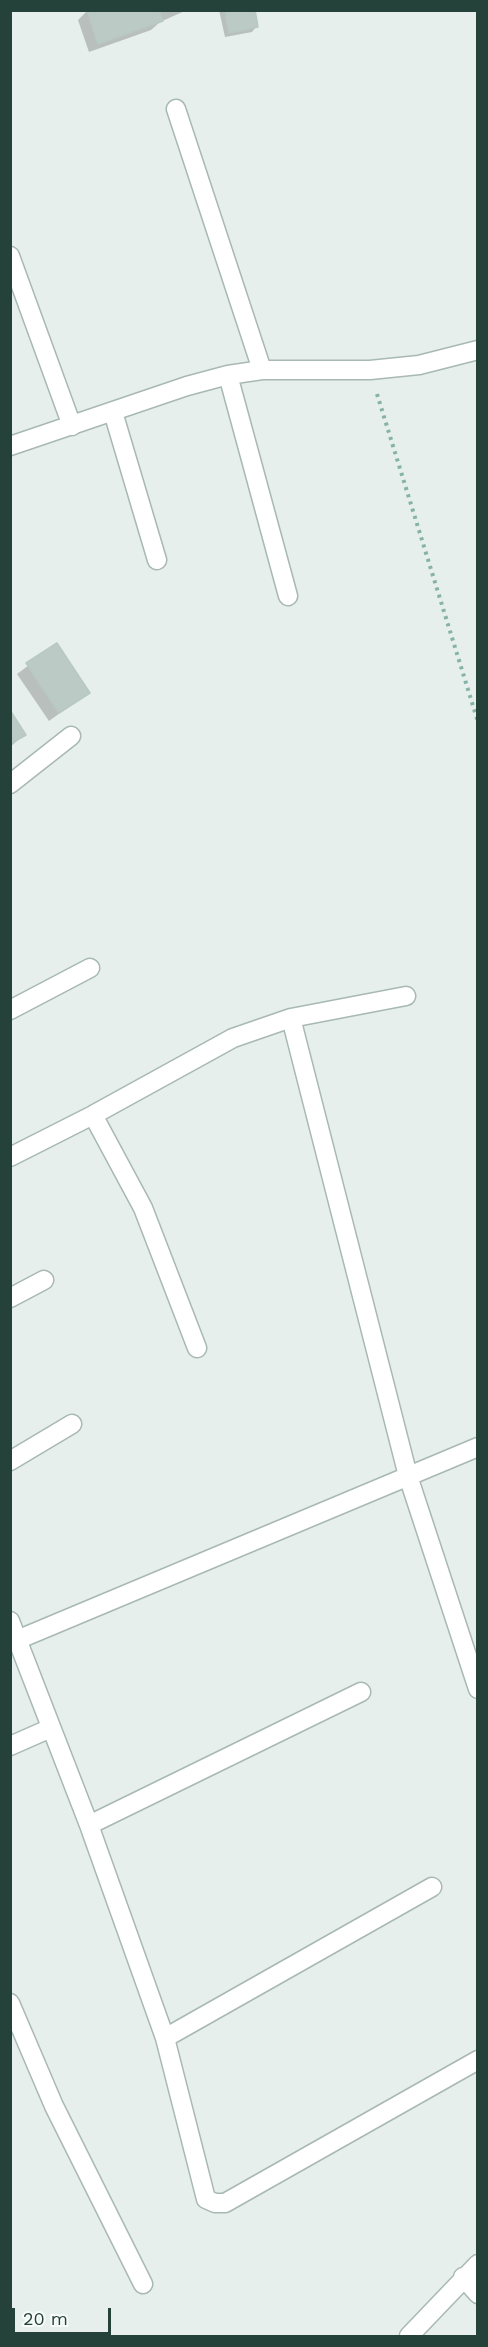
<!DOCTYPE html>
<html>
<head>
<meta charset="utf-8">
<style>
	body { margin:0 }
	#map { position:relative; width:488px; height:2347px; overflow:hidden; background:#e6efeb; font-family:"Work Sans",sans-serif }
	canvas { display:block }
	.frame { position:absolute; inset:0; border:12px solid #24423a; pointer-events:none }
	.scale { position:absolute; left:12px; top:2308px; width:99px; height:27px; box-sizing:border-box; border:3px solid #24423a; border-top:0; padding-left:8px; font-size:18px; line-height:21px; white-space:nowrap; color:#24423a; -webkit-text-stroke:4px #f7fbf9; paint-order:stroke }
</style>
</head>
<body>
<div id="map">
<canvas width="488" height="2347"></canvas>
<div class="frame"></div>
<div class="scale">20 m</div>
</div>
<script>
const ctx = document.querySelector('canvas').getContext('2d');
ctx.lineJoin = 'round';
function fillPath(path, color) { ctx.fillStyle = color; ctx.fill(path, 'evenodd'); }
function trace(path, color, width, dash) { ctx.strokeStyle = color; ctx.lineWidth = width; ctx.lineCap = dash ? 'butt' : 'round'; ctx.setLineDash(dash || []); ctx.stroke(path); }
fillPath(new Path2D(`
	M187 10 160 22 151 30 89 52 78 20 87 11Z
	M219 10H253L256 27 252 32 225 37Z
	M56 645 88 693 49 721 17 674Z
	M10 712 24 735 10 747Z`), '#0003');
const building = new Path2D(`
	M87 10H159L163 21 98 44Z
	M225 10H255L258 27 229 33Z
	M57 643 90 693 59 713 26 663Z
	M10 710 26 735 10 744Z`);
fillPath(building, '#bbcac4');
trace(building, '#b8c9c2', 1.5);
const minor = new Path2D(`
	M176 109 262 370
	M10 256 72 426
	M228 375 288 596
	M113 412 157 560
	M10 446 187 386 228 375 262 370H370L419 365 478 350
	M10 784 71 736
	M10 1010 90 968
	M291 1018 408 1476 478 1689
	M93 1115 143 1208 197 1348
	M10 1157 93 1115 233 1038 291 1018 406 996
	M10 1298 44 1280
	M10 1461 72 1424
	M10 1621 89 1825 165 2038 206 2199 215 2203H225L478 2060
	M17 1640 478 1447
	M10 1746 51 1728
	M89 1825 361 1692
	M10 2003 54 2106 143 2284
	M165 2038 432 1887
	M463 2277 478 2294
	M409 2336 478 2264`);
trace(minor, '#a8b8b2', 21);
trace(new Path2D(`
	M377 394 478 722`), '#86b3a5', 4, [3, 4.5]);
trace(minor, '#fff', 18);
</script>
</body>
</html>
